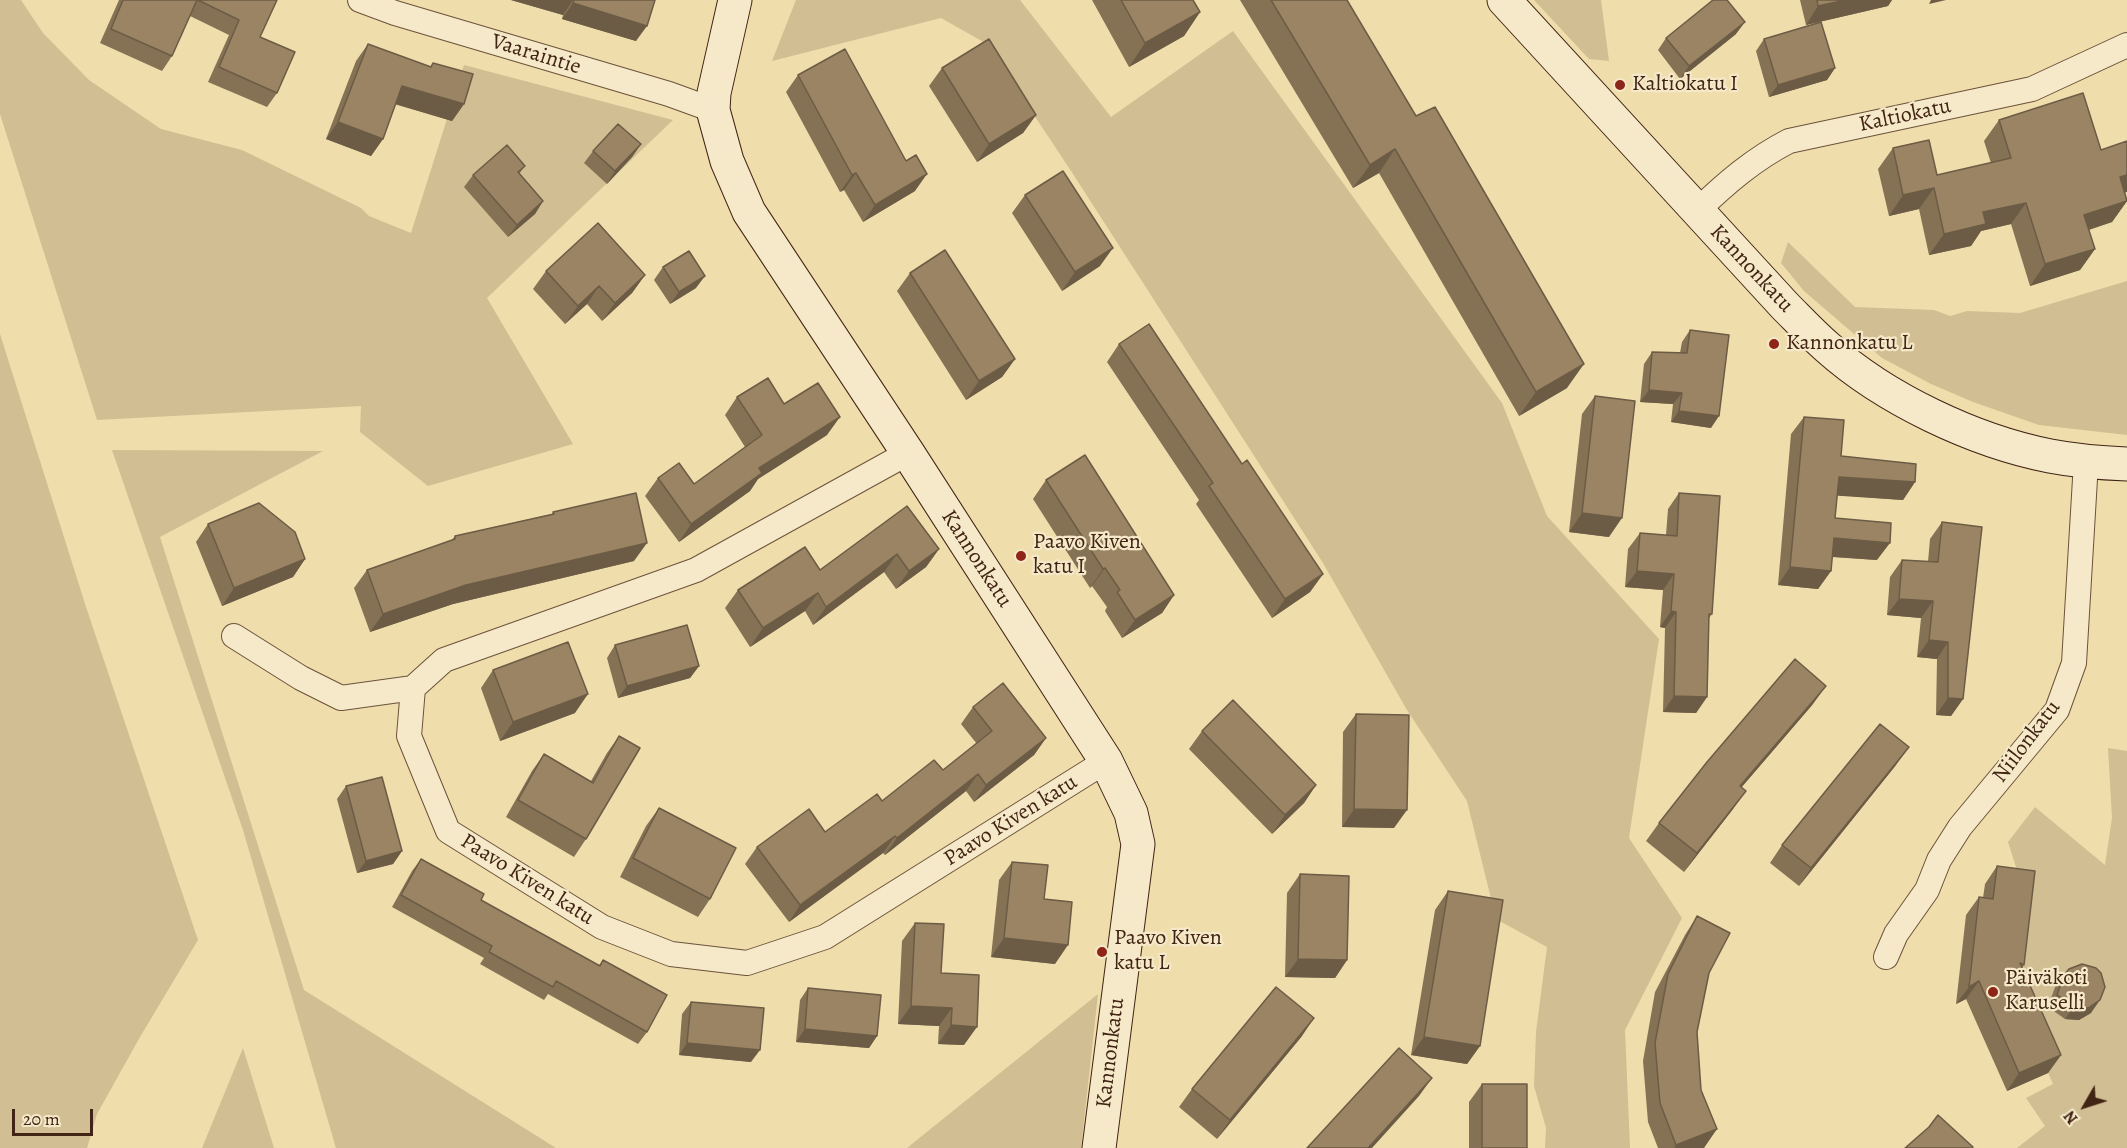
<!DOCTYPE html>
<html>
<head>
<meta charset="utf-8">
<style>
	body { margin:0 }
	#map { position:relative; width:2127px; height:1148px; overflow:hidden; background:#efddac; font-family:Alegreya,serif }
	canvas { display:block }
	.north { position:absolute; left:2055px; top:1076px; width:60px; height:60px; -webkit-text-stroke:4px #f5e9c9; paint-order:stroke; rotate:231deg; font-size:16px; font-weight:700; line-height:24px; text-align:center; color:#412414 }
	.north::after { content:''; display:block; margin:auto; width:21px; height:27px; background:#412414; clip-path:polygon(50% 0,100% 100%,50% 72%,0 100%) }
	.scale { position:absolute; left:12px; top:1109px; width:81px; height:27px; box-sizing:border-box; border:3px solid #412414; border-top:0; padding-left:8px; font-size:18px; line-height:21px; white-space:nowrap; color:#412414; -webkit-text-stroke:4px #f5e9c9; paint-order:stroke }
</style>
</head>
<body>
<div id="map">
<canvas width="2127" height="1148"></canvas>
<div class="north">N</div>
<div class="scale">20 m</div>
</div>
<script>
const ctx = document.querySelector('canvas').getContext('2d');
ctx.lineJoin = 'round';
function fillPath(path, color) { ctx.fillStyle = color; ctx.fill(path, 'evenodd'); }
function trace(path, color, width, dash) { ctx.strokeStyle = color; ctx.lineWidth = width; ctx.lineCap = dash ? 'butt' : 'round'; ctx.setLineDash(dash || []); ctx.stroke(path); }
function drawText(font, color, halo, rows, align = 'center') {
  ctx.font = font + ' Alegreya,serif'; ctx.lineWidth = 4.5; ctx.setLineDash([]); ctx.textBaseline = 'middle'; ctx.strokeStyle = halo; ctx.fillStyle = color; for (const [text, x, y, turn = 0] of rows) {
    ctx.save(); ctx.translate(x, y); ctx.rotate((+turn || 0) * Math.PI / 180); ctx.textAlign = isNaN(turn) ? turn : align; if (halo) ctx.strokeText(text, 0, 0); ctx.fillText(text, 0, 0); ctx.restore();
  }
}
fillPath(new Path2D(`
	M0 0H21L43 33 89 80 161 129 242 150 361 208 369 216 411 233 464 65 673 120 487 298 573 444 428 486 360 432 361 406 97 420 0 114Z
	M796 0H1020L1111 117 1233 31 1502 403 1547 516 1659 639 1629 838 1682 918 1625 1030 1630 1148H1545L1546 1128 1534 1086 1536 1032 1547 947 1496 919 1467 801 1407 710 1323 563 1073 174 987 44 941 18 772 61Z
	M1534 0H1601L1609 61 1589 59Z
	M1788 242 1855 307 1934 310 1950 316 1967 311 2020 313 2127 281V435L2039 425 1973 402 1931 384 1882 358 1804 291 1781 263Z
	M0 334 86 607 198 940 140 1037 97 1114 87 1148H0Z
	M112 450 323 451 160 537 304 990 556 1148H336L243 830Z
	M2108 748 2127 751V1148H2017L2045 1126 2026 1098 2053 1084 2011 988 2023 889 2008 842 2035 807 2105 865 2112 818Z
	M1098 994 1081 1148H907Z
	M243 1048 274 1148H202Z`), '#d1be92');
const street = new Path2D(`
	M360 0 395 13 669 94 713 110
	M1697 211C1726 183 1754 159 1789 141L2032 89 2127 45
	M908 453 696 570 444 660 413 688 409 736 448 831 602 927 671 954 747 963 825 937 1106 761
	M234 636 301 678 341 698 413 688
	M1886 957 1896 934 1927 890 1939 860 1960 827 2057 710 2074 663 2086 462`);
const secondary = new Path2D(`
	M735 0 714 93 713 110 727 161 749 212 908 453 1106 761 1131 813 1138 844 1099 1148
	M1504 0 1785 306C1799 320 1812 334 1827 347 1885 399 1974 441 2050 456 2076 461 2101 463 2127 464`);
trace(street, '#6c523a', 26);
trace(secondary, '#412414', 35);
trace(street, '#f5e9c9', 24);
trace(secondary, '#f5e9c9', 33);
fillPath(new Path2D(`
	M119 0H277L260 37 277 93 267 107 208 82 229 35 190 16 172 56 162 71 100 43Z
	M511 0H655L636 41 562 19 563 15Z
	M1092 0H1193L1200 12 1184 36 1129 67Z
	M1240 0H1347L1567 388 1519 416 1379 173 1353 188Z
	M1800 0H1892L1888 6 1806 25Z
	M1736 34 1680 79 1658 50 1666 38Z
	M1764 39 1835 68 1827 80 1769 97 1756 51Z
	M368 44 430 67 433 63 464 104 452 121 396 104 383 139 371 156 326 139 356 61Z
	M942 68 1036 115 1023 133 977 162 929 86Z
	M798 75 915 191 863 222 844 190 840 192 786 92Z
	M1999 120 2101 150 2125 192 2127 201 2112 222 2089 230 2095 249 2080 270 2030 286 2011 224 1981 231 1971 246 1929 255 1919 209 1889 216 1878 169 1893 148 1937 175 1991 163 1984 141Z
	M641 144 632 157 607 184 584 163 593 151Z
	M525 166 519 174 543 201 535 214 508 237 464 187 473 175Z
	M1025 195 1100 266 1062 291 1012 213Z
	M663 267 696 288 670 304 654 280Z
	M546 271 645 275 632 293 602 321 587 304 565 324 533 289Z
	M910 273 1015 359 1002 377 966 400 897 291Z
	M1690 330 1711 428 1671 422 1673 404 1640 402 1644 364 1652 352 1680 353 1682 342Z
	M1119 344 1242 464 1323 574 1310 592 1272 618 1196 504 1199 500 1107 362Z
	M1595 396 1609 537 1569 532 1582 414Z
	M737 397 784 404 827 435 758 479 750 491 679 542 645 496 658 478 694 484 745 447 725 415Z
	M1804 417 1841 456 1915 482 1903 500 1837 495 1835 518 1877 560 1832 557 1831 571 1818 589 1778 585 1791 434Z
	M1046 480 1174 595 1162 613 1122 638 1105 611 1107 607 1092 586 1090 588 1033 499Z
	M1679 493 1712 614 1709 618 1707 697 1696 713 1663 712 1665 628 1660 627 1663 590 1625 587 1628 549 1640 533 1666 535 1668 509Z
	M907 506 939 549 926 567 896 589 884 572 813 625 805 611 750 647 725 608 738 590 820 570Z
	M553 512 634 561 453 604 370 632 354 588 367 570 451 541 455 536 552 514Z
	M1942 522 1963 699 1951 716 1936 715 1937 659 1917 657 1921 618 1887 615 1890 577 1902 560 1928 562 1930 539Z
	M208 524 305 559 293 577 222 606 196 542Z
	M615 645 699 666 690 678 618 698 607 658Z
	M493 670 575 713 500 741 481 688Z
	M1813 704 1741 788 1733 809 1684 872 1646 841 1659 823Z
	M973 707 1046 738 1034 755 974 802 966 791 885 855 883 853 789 922 745 864 757 847 825 832 882 801 943 770 977 744 961 724Z
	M1356 714 1394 828 1342 827 1343 732Z
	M1202 731 1316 785 1304 803 1272 834 1189 749Z
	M619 736 586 839 574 857 506 817 532 771 544 754 591 781 607 753Z
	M1896 765 1799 886 1770 863 1782 845Z
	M346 786 402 851 393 864 357 873 337 799Z
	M659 808 710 899 698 917 620 877 646 826Z
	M421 859 481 900 599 965 603 960 647 1032 638 1044 548 994 544 1000 480 964 484 958 392 907 412 871Z
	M1012 862 1044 899 1055 964 991 957 999 880Z
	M1997 866 2024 965 2022 968 2061 1055 2048 1073 2007 1091 1966 999 1956 1004 1966 915 1979 897 1983 898 1985 884Z
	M1300 874 1347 960 1335 978 1285 977 1287 893Z
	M1448 891 1480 1046 1467 1064 1411 1055 1435 910Z
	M1697 916 1709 973 1697 1032 1704 1148H1658L1648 1122 1643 1061 1655 992 1685 935Z
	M915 923 941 973 964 1045 938 1044 939 1026 898 1024 902 941Z
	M2064 975 2091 1013 2079 1020 2065 1019 2048 1007 2055 987Z
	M808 988 877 1036 869 1048 796 1042 800 1000Z
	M691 1002 751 1062 679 1055 682 1014Z
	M1302 1036 1217 1139 1179 1107 1192 1089Z
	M1482 1084 1527 1148H1469V1102Z`), '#857255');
fillPath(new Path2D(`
	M511 0H573L563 15Z
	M1846 0H1892L1888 6 1806 25 1818 6Z
	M1931 0H1946L1929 4Z
	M573 3 647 26 636 41 562 19Z
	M1200 12 1184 36 1129 67 1145 43Z
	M1745 22 1736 34 1680 79 1689 66Z
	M1835 68 1827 80 1769 97 1778 85Z
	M402 86 464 104 452 121 391 103Z
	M1036 115 1023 133 977 162 989 144Z
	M338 122 383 139 371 156 326 139Z
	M641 144 632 157 607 184 615 171Z
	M1395 149 1379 173 1353 188 1370 165Z
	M856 173 844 190 840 192 852 175Z
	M927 174 915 191 863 222 875 205Z
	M2127 175V192L2105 199 2120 177Z
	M1934 188 1919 209 1889 216 1903 195Z
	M543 201 535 214 508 237 517 225Z
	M2127 201 2112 222 2069 236 2084 215Z
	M2026 203 2011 224 1981 231 1971 246 1929 255 1944 234 1983 212Z
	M1113 248 1100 266 1062 291 1075 272Z
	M2095 249 2080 270 2030 286 2045 264Z
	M645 275 632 293 602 321 615 303Z
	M705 276 696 288 670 304 679 292Z
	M599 286 587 304 565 324 578 306Z
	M1015 359 1002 377 966 400 979 381Z
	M1584 364 1567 388 1519 416 1536 392Z
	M1649 390 1682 393 1673 404 1640 402Z
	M1679 411 1719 416 1711 428 1671 422Z
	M840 417 827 435 758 479 750 491 679 542 691 524 759 468Z
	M1839 477 1915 482 1903 500 1827 495Z
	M1582 513 1622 518 1609 537 1569 532Z
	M1834 538 1890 543 1877 560 1821 556Z
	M647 543 634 561 453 604 370 632 383 614 466 585Z
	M939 549 926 567 896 589 909 571Z
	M897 554 884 572 813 625 826 607Z
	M305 559 293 577 222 606 234 588Z
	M1790 567 1831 571 1818 589 1778 585Z
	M1105 568 1092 586 1090 588 1103 569Z
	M1637 571 1674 574 1663 590 1625 587Z
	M1323 574 1310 592 1272 618 1285 599Z
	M818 593 805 611 750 647 763 628Z
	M1174 595 1162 613 1122 638 1135 620Z
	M1899 599 1933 601 1921 618 1887 615Z
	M1671 611 1676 612 1665 628 1660 627Z
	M1929 640 1948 642 1937 659 1917 657Z
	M699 666 690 678 618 698 627 686Z
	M1826 686 1813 704 1727 804 1740 786Z
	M588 694 575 713 500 741 513 722Z
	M1674 696 1707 697 1696 713 1663 712Z
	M1948 698 1963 699 1951 716 1936 715Z
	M1046 738 1034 755 974 802 986 785Z
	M1909 747 1896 765 1799 886 1811 868Z
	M978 774 966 791 885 855 897 838Z
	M1316 785 1304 803 1272 834 1285 815Z
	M1746 791 1733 809 1684 872 1697 853Z
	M1354 809 1407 810 1394 828 1342 827Z
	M895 836 883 853 789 922 800 905Z
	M402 851 393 864 357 873 366 861Z
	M1004 938 1068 945 1055 964 991 957Z
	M1298 959 1347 960 1335 978 1285 977Z
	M1979 981 1966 999 1956 1004 1969 987Z
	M2100 1000 2091 1013 2079 1020 2065 1019 2074 1006Z
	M911 1006 952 1008 939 1026 898 1024Z
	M1314 1018 1302 1036 1217 1139 1230 1120Z
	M951 1025 977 1027 964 1045 938 1044Z
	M805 1029 877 1036 869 1048 796 1042Z
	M1424 1037 1480 1046 1467 1064 1411 1055Z
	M687 1043 760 1050 751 1062 679 1055Z
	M2061 1055 2048 1073 2007 1091 2019 1073Z
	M1432 1078 1419 1096 1372 1148H1368Z
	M1717 1129 1704 1148H1674L1676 1145Z`), '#6c5c45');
const building = new Path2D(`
	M123 0H197L172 56 111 29Z
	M198 0H277L260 37 295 52 277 93 219 67 239 20Z
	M574 0H655L647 26 573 3Z
	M1121 0H1193L1200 12 1145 43Z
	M1271 0H1347L1416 116 1435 107 1584 364 1536 392 1395 149 1370 165Z
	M1713 0H1727L1745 22 1689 66 1666 38Z
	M1817 0H1846L1818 6Z
	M1821 22 1835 68 1778 85 1764 39Z
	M989 39 1036 115 989 144 942 68Z
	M368 44 431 67 433 63 473 74 464 104 402 86 383 139 338 122Z
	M845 49 906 161 916 155 927 174 875 205 856 173 852 175 798 75Z
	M2083 93 2101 150 2127 141V175L2120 177 2127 201 2084 215 2095 249 2045 264 2026 203 1983 212 1986 224 1944 234 1934 188 1903 195 1893 148 1929 140 1937 175 2011 158 1999 120Z
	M618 124 641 144 615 171 593 151Z
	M507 145 525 166 518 172 543 201 517 225 473 175Z
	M1063 171 1113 248 1075 272 1025 195Z
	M598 223 645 275 615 303 599 286 578 306 546 271Z
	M945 250 1015 359 979 381 910 273Z
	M689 251 705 276 679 292 663 267Z
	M1149 324 1242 464 1247 460 1323 574 1285 599 1209 486 1213 483 1119 344Z
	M1690 330 1729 335 1719 416 1679 411 1682 393 1649 390 1652 352 1687 353Z
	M768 378 784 404 818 383 840 417 759 468 762 473 691 524 658 478 679 463 694 484 762 435 737 397Z
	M1595 396 1635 401 1622 518 1582 513Z
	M1804 417 1844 420 1841 456 1916 464 1915 482 1839 477 1835 518 1891 523 1890 543 1834 538 1831 571 1790 567Z
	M1085 455 1174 595 1135 620 1117 592 1120 590 1105 568 1103 569 1046 480Z
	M636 493 647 543 466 585 383 614 367 570 455 539V536L554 514 553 512Z
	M1679 493 1720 496 1712 614H1709L1707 697 1674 696 1676 612 1671 611 1674 574 1637 571 1640 533 1677 536Z
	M259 503 295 532 305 559 234 588 208 524Z
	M907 506 939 549 909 571 897 554 826 607 818 593 763 628 738 590 805 547 820 570Z
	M1942 522 1982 527 1963 699 1948 698V642L1929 640 1933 601 1899 599 1902 560 1938 562Z
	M687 625 699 666 627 686 615 645Z
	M568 642 588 694 513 722 493 670Z
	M1795 659 1826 686 1740 786 1746 791 1697 853 1659 823 1707 762Z
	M1003 683 1046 738 986 785 978 774 897 838 895 836 800 905 757 847 809 809 825 832 877 794 882 801 934 760 943 770 992 731 973 707Z
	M1233 700 1316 785 1285 815 1202 731Z
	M1356 714 1409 715 1407 810 1354 809Z
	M1880 724 1909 747 1811 868 1782 845Z
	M619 736 640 748 586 839 518 800 544 754 593 783Z
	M382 777 402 851 366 861 346 786Z
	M659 808 736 848 710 899 633 858Z
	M421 859 484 894 481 900 600 966 603 960 667 995 647 1032 556 981 553 987 489 952 492 946 401 895Z
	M1012 862 1048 865 1044 899 1072 902 1068 945 1004 938Z
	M1997 866 2035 871 2024 965 2020 963 2061 1055 2019 1073 1979 981 1969 987 1979 897 1993 899Z
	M1300 874 1349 876 1347 960 1298 959Z
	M1448 891 1503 900 1480 1046 1424 1037Z
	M1697 916 1730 933 1709 973 1697 1032 1701 1090 1717 1129 1676 1145 1660 1103 1655 1043 1668 974Z
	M915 923 944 924 941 973 979 975 977 1027 951 1025 952 1008 911 1006Z
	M2082 964 2096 968 2101 973 2105 987 2100 1000 2088 1008 2074 1006 2057 995 2064 975 2069 969Z
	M1276 987 1314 1018 1230 1120 1192 1089Z
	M808 988 881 995 877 1036 805 1029Z
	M691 1002 764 1008 760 1050 687 1043Z
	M1399 1048 1432 1078 1368 1148H1307Z
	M1482 1084H1527V1148H1482Z
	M1938 1115 1973 1147 1972 1148H1905L1929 1127Z`);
fillPath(building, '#9b8463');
trace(building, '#6c5c45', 1.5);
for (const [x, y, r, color] of [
	[1620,85,6,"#8f2418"],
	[1774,344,6,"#8f2418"],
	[1021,556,6,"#8f2418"],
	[1102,952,6,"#8f2418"],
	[1993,992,6,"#8f2418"]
]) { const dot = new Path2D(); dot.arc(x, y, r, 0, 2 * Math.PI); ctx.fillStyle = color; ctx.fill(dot); trace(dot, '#f5e9c9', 2); }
drawText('22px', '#412414', '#f5e9c9', [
	["Vaaraintie",536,55,17],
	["Kaltiokatu",1905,116,-12],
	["Kannonkatu",1751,269,47],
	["Kannonkatu",976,559,57],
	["Niilonkatu",2027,742,-53],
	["Paavo Kiven katu",1011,821,-32],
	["Paavo Kiven katu",527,880,32],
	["Kannonkatu",1111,1053,-83]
]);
drawText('22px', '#412414', '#f5e9c9', [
	["Kaltiokatu I",1632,85],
	["Kannonkatu L",1786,344],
	["Paavo Kiven",1033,543],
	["katu I",1033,568],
	["Paavo Kiven",1114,939],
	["katu L",1114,964],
	["Päiväkoti",2005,979],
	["Karuselli",2005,1004]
], 'left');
</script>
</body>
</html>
